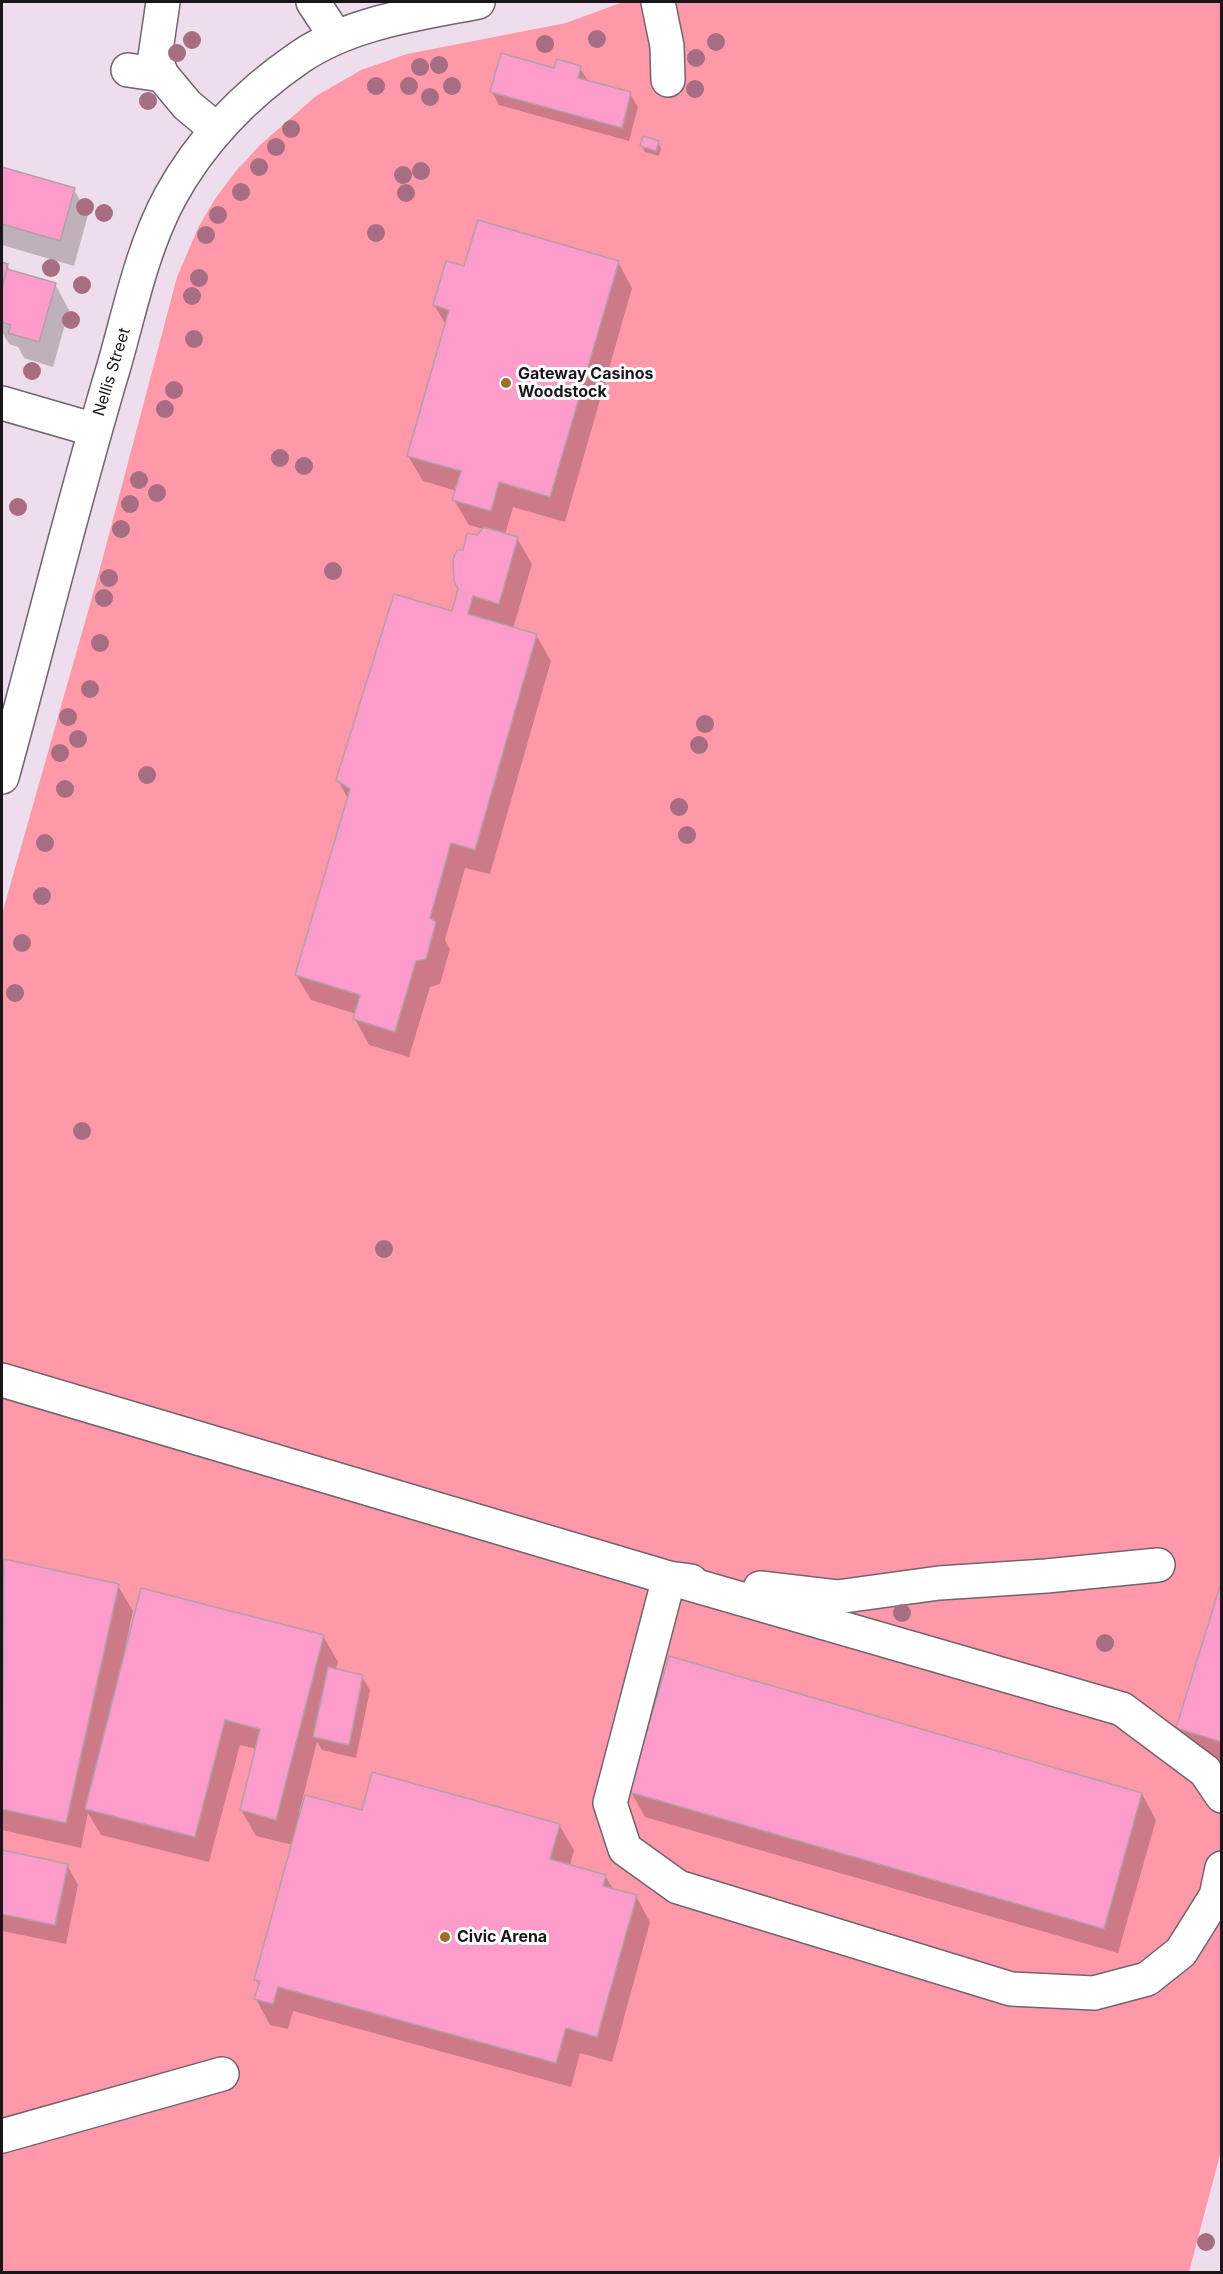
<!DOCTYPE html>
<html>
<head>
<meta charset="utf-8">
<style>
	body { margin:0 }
	#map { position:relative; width:1223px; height:2274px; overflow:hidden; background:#eedeec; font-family:Inter,sans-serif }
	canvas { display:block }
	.frame { position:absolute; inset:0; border:3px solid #1a151a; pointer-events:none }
</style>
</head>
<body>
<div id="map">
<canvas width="1223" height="2274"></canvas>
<div class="frame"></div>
</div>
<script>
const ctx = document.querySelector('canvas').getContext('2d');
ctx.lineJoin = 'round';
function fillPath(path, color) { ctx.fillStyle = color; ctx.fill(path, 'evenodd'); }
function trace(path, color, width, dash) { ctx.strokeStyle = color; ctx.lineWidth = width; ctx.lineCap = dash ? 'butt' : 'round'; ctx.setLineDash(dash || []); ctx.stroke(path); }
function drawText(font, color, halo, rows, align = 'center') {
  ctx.font = font + ' Inter,sans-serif'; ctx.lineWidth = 6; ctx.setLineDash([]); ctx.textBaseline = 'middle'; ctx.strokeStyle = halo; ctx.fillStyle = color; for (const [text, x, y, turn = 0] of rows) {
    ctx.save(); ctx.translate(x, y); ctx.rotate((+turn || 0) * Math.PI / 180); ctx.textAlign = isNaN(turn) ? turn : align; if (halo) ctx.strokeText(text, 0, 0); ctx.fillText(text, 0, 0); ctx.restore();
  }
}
fillPath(new Path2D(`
	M623 2H1221L1222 2147 1189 2272H2V914L98 576 177 277 199 226 215 199 236 171 260 145 316 96 361 70 407 54 566 23Z`), '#ff99a9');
fillPath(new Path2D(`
	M580 68 588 81 630 94 638 107 629 141 499 105 492 92 555 70Z
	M658 142 661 149 659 156 645 152 642 146Z
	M2 168 74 189 88 215 74 266 2 245Z
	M618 262 632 288 565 522 513 507 505 535 517 538 532 564 513 629 536 635 551 661 490 874 465 868 445 940 450 949 440 984 430 987 409 1057 369 1045 355 1019 356 1014 311 1000 296 975 348 799 338 780 453 613 460 589 465 551 484 529 469 525 454 500 457 491 423 481 408 456 446 325 434 305 465 268Z
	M2 264 7 265 11 272 55 284 69 310 53 367 24 358 18 347 9 344 2 332Z
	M5 1561 118 1586 133 1611 125 1648 127 1649 323 1636 338 1662 335 1671 362 1677 370 1690 356 1758 322 1750 317 1742 299 1813 363 1812 559 1825 574 1850 570 1866 605 1876 614 1890 636 1896 650 1922 612 2062 580 2053 571 2087 293 2011 288 2029 270 2025 256 1999 260 1986 256 1980 293 1845 256 1836 241 1810 257 1749 240 1745 209 1862 101 1835 88 1813 81 1848 2 1830V1576Z
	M1222 1585V1762L1193 1753 1178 1728Z
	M631 1792 1142 1794 1156 1820 1118 1953 645 1817Z
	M2 1851 67 1865 78 1885 66 1944 2 1931Z`), '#0003');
const building = new Path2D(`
	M501 53 554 68 557 59 581 66 578 78 631 92 622 128 490 92Z
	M643 136 659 141 656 151 640 146Z
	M2 167 75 188 60 241 2 224Z
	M478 220 619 261 550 497 499 482 491 511 452 500 461 471 407 456 449 310 433 305 446 261 464 266Z
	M2 262 8 264 2 288Z
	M7 269 56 283 39 342 8 333 11 325 2 322V288Z
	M484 527 518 537 499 604 473 596 468 614 537 634 475 850 451 843 430 918 436 922 426 959 416 961 395 1032 353 1019 360 995 295 975 350 789 336 780 394 594 452 611 458 589 454 581 453 559 457 550H463L467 533 477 535Z
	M4 1559 119 1584 66 1823 2 1809Z
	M1222 1580V1742L1176 1728Z
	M141 1588 324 1635 276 1820 240 1810 260 1729 225 1720 195 1837 85 1809Z
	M669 1656 1142 1793 1104 1929 629 1792Z
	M328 1667 363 1675 349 1745 313 1737Z
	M372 1772 560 1824 550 1859 606 1875 603 1886 637 1895 597 2037 566 2028 556 2063 278 1987 273 2004 254 1999 260 1981 254 1980 305 1795 362 1810Z
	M2 1850 68 1864 55 1925 2 1914Z`);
fillPath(building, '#fd9cca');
trace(building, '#b39fa7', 1.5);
const minor = new Path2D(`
	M313 2 336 37
	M658 2 667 46 668 80
	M128 70 162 75 187 105 217 130
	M162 75 155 57 163 2
	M2 403 95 430
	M2 777C40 640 73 502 114 366 130 310 142 249 170 197 201 140 246 94 300 57 352 22 418 14 478 2
	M2 1380 669 1578 691 1581
	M760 1588 837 1597 939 1583 1046 1576 1158 1565
	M1222 1796 1205 1771 1122 1709 669 1578 610 1803 625 1849 678 1887 1011 1989 1094 1993 1147 1979 1181 1952 1216 1896 1222 1868
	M2 2136 222 2074`);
trace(minor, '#71636f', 36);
trace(minor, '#fff', 33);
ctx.fillStyle = '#a76d82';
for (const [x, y] of [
	[597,39],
	[192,40],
	[716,42],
	[545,44],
	[177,53],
	[696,58],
	[439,65],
	[420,67],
	[376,86],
	[409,86],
	[452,86],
	[695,89],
	[430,97],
	[148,101],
	[291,129],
	[276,147],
	[259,167],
	[421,171],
	[403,175],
	[241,192],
	[406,193],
	[85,207],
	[104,213],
	[218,215],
	[376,233],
	[206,235],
	[51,268],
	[199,278],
	[82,285],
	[192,296],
	[71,320],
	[194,339],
	[32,371],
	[174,390],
	[165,409],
	[280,458],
	[304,466],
	[139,480],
	[157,493],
	[130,504],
	[18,507],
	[121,529],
	[333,571],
	[109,578],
	[104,598],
	[100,643],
	[90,689],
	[68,717],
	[705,724],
	[78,739],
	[699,745],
	[60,753],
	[147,775],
	[65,789],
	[679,807],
	[687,835],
	[45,843],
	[42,896],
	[22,943],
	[15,993],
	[82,1131],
	[384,1249],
	[902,1613],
	[1105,1643],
	[1206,2242]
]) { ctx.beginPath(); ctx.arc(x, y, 9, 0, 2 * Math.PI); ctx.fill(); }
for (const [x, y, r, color] of [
	[506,383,6,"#a16c25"],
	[445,1937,6,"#a16c25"]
]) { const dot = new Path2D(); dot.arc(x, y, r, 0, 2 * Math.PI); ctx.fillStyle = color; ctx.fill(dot); trace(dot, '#fff', 2); }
drawText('16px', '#1a151a', '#fff', [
	["Nellis Street",112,372,-73]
]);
drawText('bold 16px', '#1a151a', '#fff', [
	["Gateway Casinos",518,374],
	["Woodstock",518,392],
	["Civic Arena",457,1937]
], 'left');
</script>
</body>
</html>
